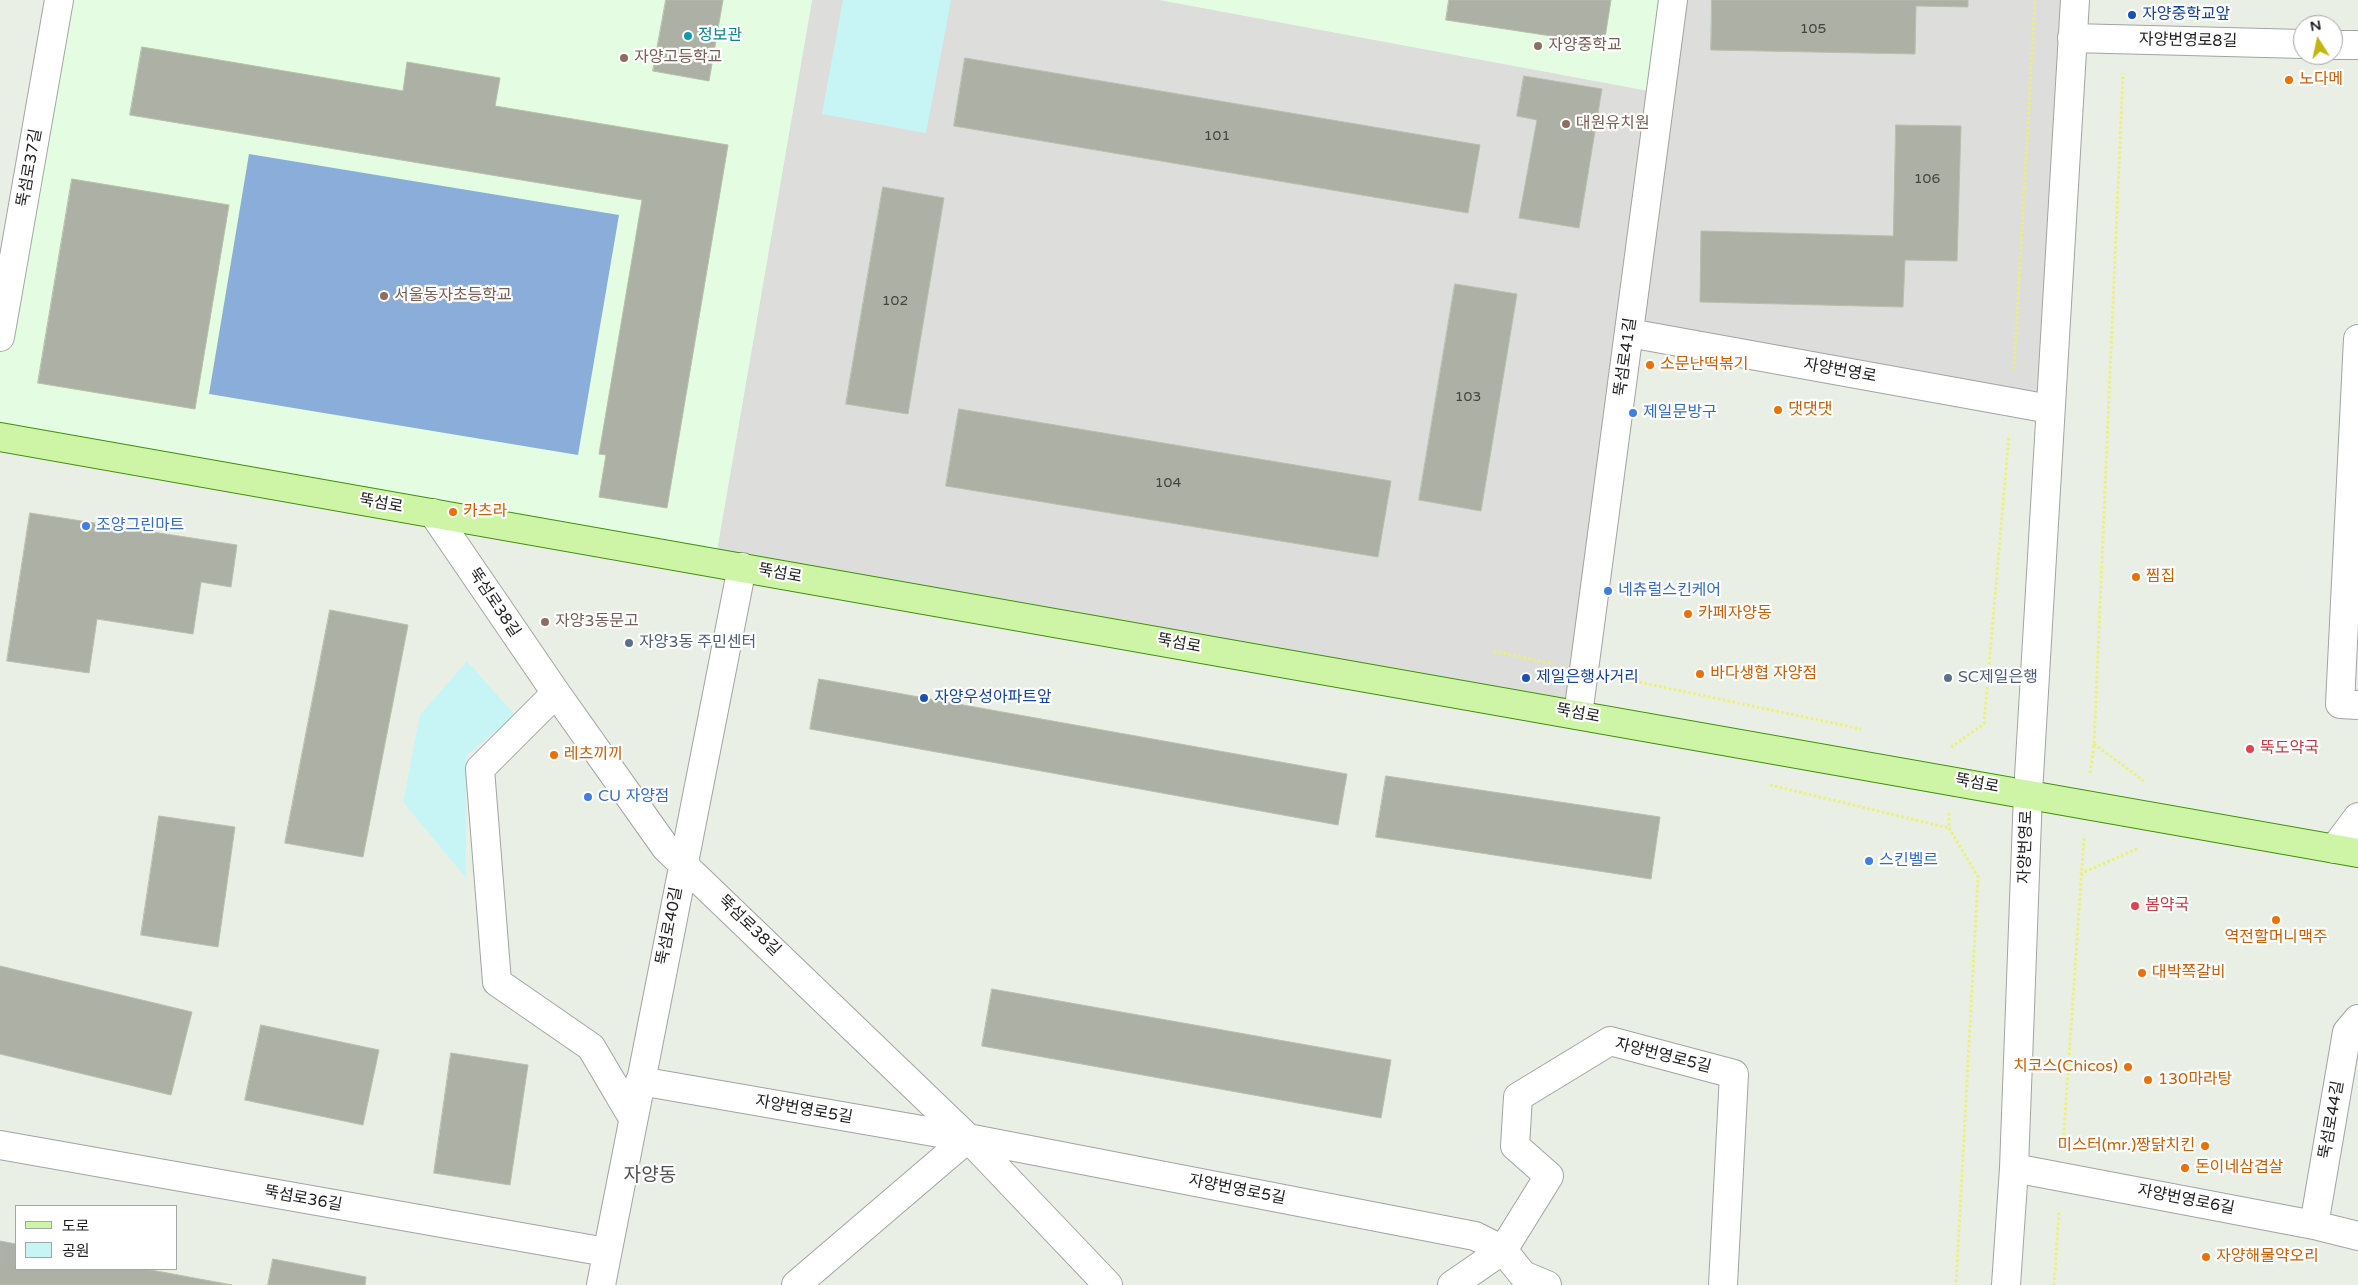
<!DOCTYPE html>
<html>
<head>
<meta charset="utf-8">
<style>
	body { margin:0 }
	#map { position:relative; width:2358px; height:1285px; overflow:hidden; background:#eaefe6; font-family:"Varela Round","Noto Sans KR",sans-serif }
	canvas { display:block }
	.legend { position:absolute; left:15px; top:1205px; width:162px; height:65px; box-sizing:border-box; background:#fff; border:1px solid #a5a5a5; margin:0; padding:6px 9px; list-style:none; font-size:15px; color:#1f1f1f }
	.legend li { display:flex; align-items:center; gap:10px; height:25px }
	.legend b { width:25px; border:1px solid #a5a5a5 }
	.north { position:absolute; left:2293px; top:15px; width:50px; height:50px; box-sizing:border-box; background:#fff; border:1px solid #a5a5a5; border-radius:50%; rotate:350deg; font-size:14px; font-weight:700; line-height:20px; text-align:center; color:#1f1f1f }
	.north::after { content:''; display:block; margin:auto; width:18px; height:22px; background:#c1b50e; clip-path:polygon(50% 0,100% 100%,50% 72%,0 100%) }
</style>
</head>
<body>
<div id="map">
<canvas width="2358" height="1285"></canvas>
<ul class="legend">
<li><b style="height:6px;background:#cdf5a5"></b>도로</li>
<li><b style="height:14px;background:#c7f5f6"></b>공원</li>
</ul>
<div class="north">N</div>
</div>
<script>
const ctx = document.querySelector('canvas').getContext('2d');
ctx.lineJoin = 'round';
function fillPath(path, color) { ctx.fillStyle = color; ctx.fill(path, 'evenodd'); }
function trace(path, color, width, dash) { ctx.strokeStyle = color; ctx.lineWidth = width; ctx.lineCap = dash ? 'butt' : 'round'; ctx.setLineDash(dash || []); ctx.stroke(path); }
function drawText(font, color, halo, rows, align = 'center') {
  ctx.font = font + ' "Varela Round","Noto Sans KR",sans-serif'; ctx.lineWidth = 4.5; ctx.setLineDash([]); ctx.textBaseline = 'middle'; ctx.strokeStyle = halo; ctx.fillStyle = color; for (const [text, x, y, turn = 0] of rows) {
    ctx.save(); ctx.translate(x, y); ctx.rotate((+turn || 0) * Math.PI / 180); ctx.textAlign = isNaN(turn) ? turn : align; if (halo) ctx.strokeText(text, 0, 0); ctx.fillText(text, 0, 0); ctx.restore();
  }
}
fillPath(new Path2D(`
	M812 0H1160L1660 93 1673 0H2076L2050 409 1629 333 1578 715 715 562Z`), '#dddddc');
fillPath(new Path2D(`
	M59 0H812L715 562 0 437V337Z
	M1160 0H1673L1660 93Z`), '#e4fde2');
fillPath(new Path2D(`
	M843 0H951L926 133 822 114Z
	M467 661 515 715 466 756V878L403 802 420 715Z`), '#c7f5f6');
fillPath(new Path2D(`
	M249 154 619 215 578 455 209 394Z`), '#8aadd9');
const building = new Path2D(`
	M666 0H723L709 81 653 71Z
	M1449 0H1611L1604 44 1446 20Z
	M1712 0H1968V7L1916 6 1915 54 1711 50Z
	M142 47 403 91 407 62 500 78 495 106 728 145 667 508 599 497 606 455 599 454 642 200 130 115Z
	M965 58 1480 145 1468 213 954 126Z
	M1524 76 1602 89 1579 228 1519 218 1537 120 1517 116Z
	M1896 125 1961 126 1957 261 1905 260 1903 307 1700 302 1701 231 1893 236Z
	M72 179 229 205 195 409 38 383Z
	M883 187 944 198 908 414 846 404Z
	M1455 284 1517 294 1481 511 1419 500Z
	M959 409 1391 481 1378 557 946 486Z
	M30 513 237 545 231 587 201 582 193 634 97 619 89 673 7 661Z
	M330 610 408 625 363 857 285 843Z
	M819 679 1347 774 1338 825 810 729Z
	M1386 776 1660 817 1651 879 1376 837Z
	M159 816 235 827 218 947 141 935Z
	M0 966 192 1012 171 1095 0 1054Z
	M992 989 1391 1060 1381 1118 982 1046Z
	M261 1025 379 1050 363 1125 245 1100Z
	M451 1053 528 1065 510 1185 434 1173Z
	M0 1241 16 1244V1269H146L232 1285H0Z
	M273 1259 366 1277 365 1285H268Z`);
fillPath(building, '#adb1a5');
trace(building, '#b8c0aa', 1);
const minor = new Path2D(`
	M2072 38 2303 44
	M2333 45H2358
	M1629 333 2050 409
	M0 337 59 0
	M2358 339 2340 704 2358 705
	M433 513 556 693 666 848 968 1138 1108 1285
	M556 693 480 769 497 982 591 1047 633 1118
	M1578 715 1673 0
	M2334 849 2358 817
	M640 1081 968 1138 1475 1236 1503 1250 1523 1275 1547 1285
	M0 1145 606 1252
	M2014 1168 2314 1225 2358 1236
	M2314 1225 2347 1032 2358 1019
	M601 1285 742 567
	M796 1285 968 1138
	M1452 1285 1503 1250 1549 1176 1515 1146 1518 1097 1610 1041 1734 1074 1723 1285
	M2006 1285 2014 1168 2028 793 2075 0`);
const major = new Path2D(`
	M0 437 2358 853`);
trace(minor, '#a3a3a3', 30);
trace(major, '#3f900b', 30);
trace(new Path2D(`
	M2014 369 2035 0
	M1494 651 1553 664
	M1615 677 1861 729
	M2094 744 2144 781
	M1951 747 1984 724 2009 435
	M2090 773 2094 744 2123 73
	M1770 785 1949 828
	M1949 813V828L1978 877 1956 1285
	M2080 874 2139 848
	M2063 1145 2084 837
	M2054 1285 2059 1211`), '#ebf077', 3, [2.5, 2.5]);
trace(minor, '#fff', 28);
trace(major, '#cdf5a5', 28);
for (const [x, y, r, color] of [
	[2132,15,5,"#1a4fb4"],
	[688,36,5,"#0f9aa8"],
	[1538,46,5,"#8d6e63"],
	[624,58,5,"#8d6e63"],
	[2289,80,5,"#e8710a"],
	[1566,124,5,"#8d6e63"],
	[384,296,5,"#8d6e63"],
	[1650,365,5,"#e8710a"],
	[1778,410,5,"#e8710a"],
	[1633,413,5,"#3f7fe0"],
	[453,512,5,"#e8710a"],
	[86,526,5,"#3f7fe0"],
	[2136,577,5,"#e8710a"],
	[1608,591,5,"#3f7fe0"],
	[1688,614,5,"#e8710a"],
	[545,622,5,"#8d6e63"],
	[629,643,5,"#5c6f8a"],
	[1700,674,5,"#e8710a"],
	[1526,678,5,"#1a4fb4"],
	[1948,678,5,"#5c6f8a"],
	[924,698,5,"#1a4fb4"],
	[2250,749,5,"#e0444e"],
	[554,755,5,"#e8710a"],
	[588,797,5,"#3f7fe0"],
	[1869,861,5,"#3f7fe0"],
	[2135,906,5,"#e0444e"],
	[2276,920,5,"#e8710a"],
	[2142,973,5,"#e8710a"],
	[2128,1067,5,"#e8710a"],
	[2148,1080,5,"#e8710a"],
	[2205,1146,5,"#e8710a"],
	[2185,1168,5,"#e8710a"],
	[2206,1257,5,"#e8710a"]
]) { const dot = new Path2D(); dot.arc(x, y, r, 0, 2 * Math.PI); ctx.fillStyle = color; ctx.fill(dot); trace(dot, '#fff', 2); }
drawText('14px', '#424440', null, [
	["105",1813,29],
	["101",1217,136],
	["106",1927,179],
	["102",895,301],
	["103",1468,397],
	["104",1168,483]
]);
drawText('16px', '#164399', '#fff', [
	["자양중학교앞",2142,15],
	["제일은행사거리",1536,678],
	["자양우성아파트앞",934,698]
], 'left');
drawText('16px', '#0d838f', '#fff', [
	["정보관",698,36]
], 'left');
drawText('16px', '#1f1f1f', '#fff', [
	["자양번영로8길",2188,41,1],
	["뚝섬로37길",30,168,-80],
	["뚝섬로41길",1626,357,-82],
	["자양번영로",1840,371,10],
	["뚝섬로",381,504,10],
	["뚝섬로",780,574,10],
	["뚝섬로38길",494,603,56],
	["뚝섬로",1179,644,10],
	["뚝섬로",1578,714,10],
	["뚝섬로",1977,784,10],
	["자양번영로",2026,847,-88],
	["뚝섬로40길",670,926,-79],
	["뚝섬로38길",749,926,44],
	["자양번영로5길",1663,1056,14],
	["자양번영로5길",804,1110,10],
	["뚝섬로44길",2332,1120,-80],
	["자양번영로5길",1237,1190,11],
	["뚝섬로36길",303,1199,10],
	["자양번영로6길",2186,1200,11]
]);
drawText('16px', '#785e54', '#fff', [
	["자양중학교",1548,46],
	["자양고등학교",634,58],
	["대원유치원",1576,124],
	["서울동자초등학교",394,296],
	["자양3동문고",555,622]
], 'left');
drawText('16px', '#c56008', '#fff', [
	["노다메",2299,80],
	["소문난떡볶기",1660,365],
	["댓댓댓",1788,410],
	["카츠라",463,512],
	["찜집",2146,577],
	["카페자양동",1698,614],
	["바다생협 자양점",1710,674],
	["레츠끼끼",564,755],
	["역전할머니맥주",2276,938,"center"],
	["대박쪽갈비",2152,973],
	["치코스(Chicos)",2118,1067,"right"],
	["130마라탕",2158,1080],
	["미스터(mr.)짱닭치킨",2195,1146,"right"],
	["돈이네삼겹살",2195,1168],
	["자양해물약오리",2216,1257]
], 'left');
drawText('16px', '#366cbe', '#fff', [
	["제일문방구",1643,413],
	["조양그린마트",96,526],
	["네츄럴스킨케어",1618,591],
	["CU 자양점",598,797],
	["스킨벨르",1879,861]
], 'left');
drawText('16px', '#4e5e75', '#fff', [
	["자양3동 주민센터",639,643],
	["SC제일은행",1958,678]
], 'left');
drawText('16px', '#be3a42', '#fff', [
	["뚝도약국",2260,749],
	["봄약국",2145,906]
], 'left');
drawText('19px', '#525252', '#fff', [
	["자양동",650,1176]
]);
</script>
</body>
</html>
